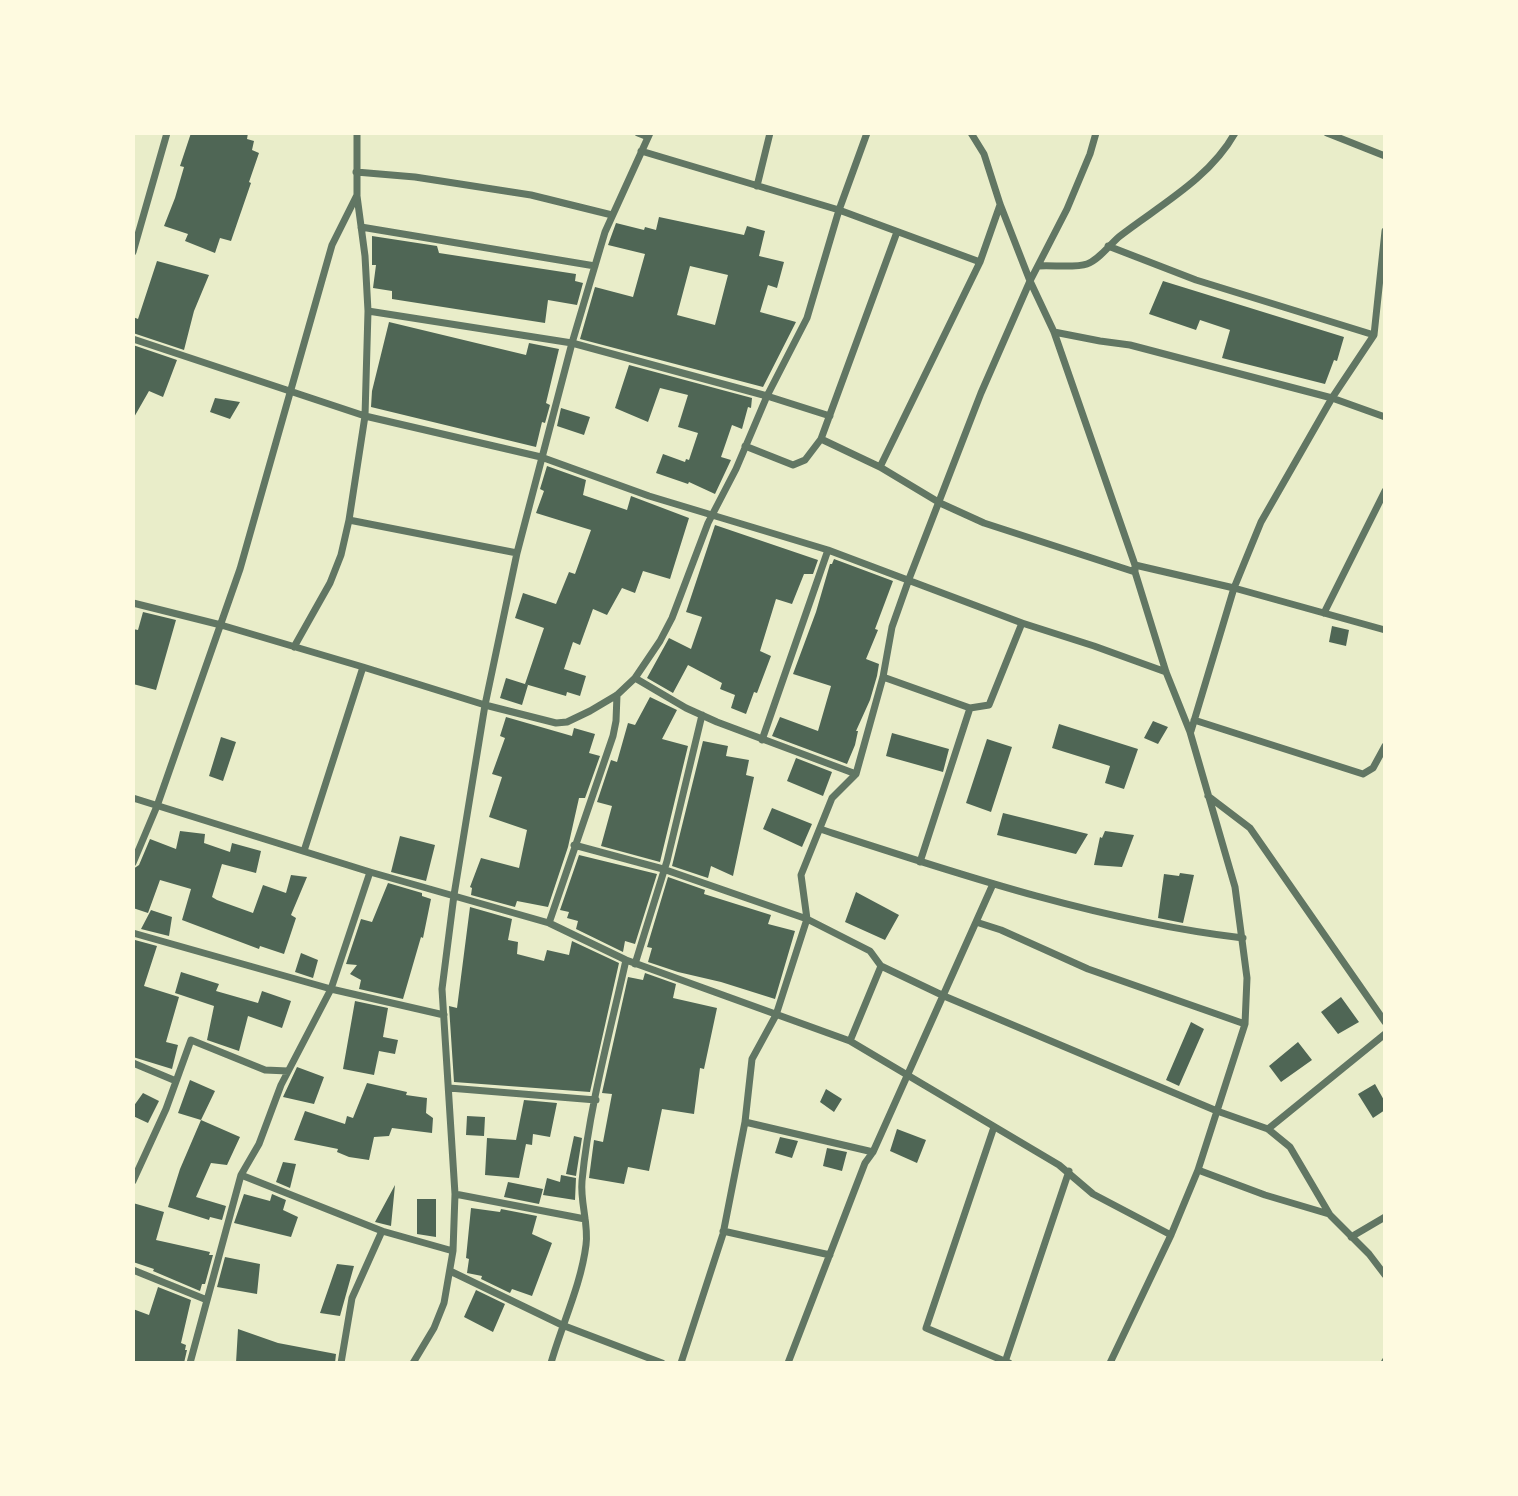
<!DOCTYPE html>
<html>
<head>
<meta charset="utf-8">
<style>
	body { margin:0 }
	#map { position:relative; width:1518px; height:1496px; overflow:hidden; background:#e9edc9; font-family:Manrope,sans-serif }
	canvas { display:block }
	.frame { position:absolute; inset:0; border:135px solid #fefae0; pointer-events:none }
</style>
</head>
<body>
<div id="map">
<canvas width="1518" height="1496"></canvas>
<div class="frame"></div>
</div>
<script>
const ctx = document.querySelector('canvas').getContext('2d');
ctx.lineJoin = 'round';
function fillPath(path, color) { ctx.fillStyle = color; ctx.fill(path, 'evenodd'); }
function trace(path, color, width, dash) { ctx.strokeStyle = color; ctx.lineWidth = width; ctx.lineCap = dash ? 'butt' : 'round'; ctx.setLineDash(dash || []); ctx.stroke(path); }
fillPath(new Path2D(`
	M191 133H248L247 139 254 141 252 150 259 153 249 182 251 183 231 241 220 238 215 253 185 241 188 234 164 226 175 198 184 167 180 166Z
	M659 217 744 235 747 226 765 231 759 256 784 262 777 288 768 285 760 312 796 322 763 387 580 339 595 287 633 297 645 254 608 245 616 223 644 230 645 227 656 230ZM690 266 728 275 715 325 677 315Z
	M372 236 437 246 439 253 576 274 575 281 583 283 577 305 548 300 545 323 392 299V291L373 288 376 265H372Z
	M157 261 209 275 194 311 184 350 133 333V317L138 319Z
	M1163 281 1344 337 1337 361 1334 360 1325 384 1222 358 1230 330 1200 320 1196 330 1149 314Z
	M389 322 526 355 529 343 559 349 546 403 550 405 545 423 542 422 536 447 371 407 372 391Z
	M133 345 177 360 163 397 149 391 133 419Z
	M629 365 752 398 751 408 748 407 742 429 732 425 721 457 731 460 715 494 689 482 688 484 656 473 663 454 685 462 686 459 689 460 698 433 678 427 688 395 660 388 648 422 615 408Z
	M215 398 240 402 230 419 210 412Z
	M561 408 590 417 584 435 557 426Z
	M547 466 586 480 583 495 627 510 631 496 689 518 670 579 643 571 635 593 622 588 607 615 593 609 580 645 573 642 564 669 586 676 580 696 567 692 566 696 525 684 544 628 515 618 523 593 556 604 569 572 575 574 591 530 536 513 544 491 540 489Z
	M715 525 818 560 813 574H804L792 604 776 599 760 651 771 656 757 693 754 692 746 714 731 708 735 695 720 689 722 683 688 665 673 693 647 678 669 638 691 649 702 617 686 612Z
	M834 559 893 581 875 629 878 630 866 659 879 664 877 676 870 700 856 731H858L855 745 847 764 772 736 780 717 818 731 831 686 793 674 816 612 830 564H832Z
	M143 612 176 620 156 690 133 684V629L138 630Z
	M1332 626 1349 630 1346 646 1329 642Z
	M506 678 528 685 522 705 500 698Z
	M650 697 677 710 662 739 688 746 660 862 601 846 612 806 597 802 611 760 617 762 628 723 635 725Z
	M506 717 572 736 574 728 595 734 589 753 600 756 585 798H579L568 847 548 907 517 901 515 907 471 895 472 888 470 887 481 858 519 868 527 830 489 817 502 777 492 774 505 738 500 736Z
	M1153 721 1168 727 1158 744 1144 738Z
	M1059 724 1138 749 1124 789 1105 783 1110 766 1052 748Z
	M892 733 949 749 943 772 886 756Z
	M221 737 236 742 223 781 209 776Z
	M987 739 1012 747 991 812 966 803Z
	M703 741 728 746 726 756 749 760 746 775 754 777 733 876 711 866 708 878 672 866Z
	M796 758 832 772 823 796 787 781Z
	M772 808 812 824 802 847 763 829Z
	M1003 813 1088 834 1076 854 997 835Z
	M180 831 205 834 204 843 230 852 232 843 261 851 256 873 222 864 212 897 217 900 253 913 263 885 286 893 291 875 307 877 291 915 296 918 284 954 260 946 259 949 182 920 191 889 160 880 148 913 133 908V869L139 865 150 839 176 849Z
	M1105 831 1134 835 1122 867 1094 865 1100 837 1102 838Z
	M400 836 435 845 426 881 391 872Z
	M579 855 657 874 635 944 625 941 623 952 576 929 578 921 567 918 569 912 560 910Z
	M1180 873 1194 875 1183 923 1158 918 1164 874 1179 876Z
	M668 877 705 890 704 894 771 915 768 924 795 931 775 999 721 982 678 972 648 962 652 948 647 947Z
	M388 883 422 893V896L431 899 423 938 421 937 403 999 359 989 361 980 350 974 357 965 346 964 361 919 372 922Z
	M856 892 899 915 885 940 845 922Z
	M470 907 512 919 508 940 518 942 517 954 544 961 547 950 569 955 572 941 619 963 590 1092 454 1082 449 1006 457 1008Z
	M151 910 172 917 169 936 141 929Z
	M135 940 157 946 144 986 179 997 166 1042 178 1045 172 1069 133 1057V944Z
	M301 953 318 960 313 978 295 972Z
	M181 972 219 984 216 991 258 1003 262 991 291 1001 282 1028 248 1016 239 1051 207 1040 214 1006 175 993Z
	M645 973 676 984 673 998 717 1008 704 1069 700 1068 694 1114 662 1109 649 1171 628 1167 624 1184 589 1178 594 1140 603 1142 612 1094 602 1093 628 977 643 980Z
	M1341 997 1359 1022 1338 1034 1321 1012Z
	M355 1001 388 1008 383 1037 398 1040 395 1054 379 1051 374 1075 343 1069Z
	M1191 1022 1204 1029 1179 1086 1166 1080Z
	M1298 1042 1312 1060 1281 1082 1269 1066Z
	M297 1067 324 1077 314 1104 283 1097Z
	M190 1080 215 1091 201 1120 178 1113Z
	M367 1083 407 1092 406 1095 427 1098 426 1113 433 1118 432 1133 392 1128 389 1136 374 1137 369 1160 349 1157 337 1152 338 1149 294 1140 305 1111 345 1124 347 1116 353 1118Z
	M1375 1084 1385 1102V1110L1373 1118 1358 1094Z
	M826 1089 842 1099 834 1112 820 1102Z
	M143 1093 159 1101 148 1123 133 1116V1107Z
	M524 1100 557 1103 550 1137 533 1134 532 1145 526 1144 519 1178 485 1175 487 1138 516 1140Z
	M467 1116 485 1117 484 1136 466 1135Z
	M201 1120 240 1137 227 1165 211 1163 196 1197 226 1206 222 1220 210 1217 209 1220 168 1207 180 1169Z
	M897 1129 926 1140 917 1163 890 1151Z
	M574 1136 582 1138 576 1176 566 1174Z
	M780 1137 798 1141 792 1158 775 1153Z
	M827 1148 847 1152 842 1171 823 1166Z
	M283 1162 296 1164 290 1188 276 1182Z
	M561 1175 576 1178 575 1200 543 1195 547 1178 560 1182Z
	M508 1182 543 1189 539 1204 504 1197Z
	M395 1185 391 1226 375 1222Z
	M244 1194 270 1201 272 1194 286 1200 283 1210 298 1217 291 1237 234 1223Z
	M417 1199H436V1237L417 1234Z
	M133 1203 164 1212 156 1240 210 1252 209 1255H213L205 1284H202L200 1291 153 1271 154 1269 133 1262Z
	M471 1208 500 1212 501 1209 537 1216 532 1234 552 1243 532 1296 512 1289 510 1293 481 1279 482 1276 467 1273 469 1259 466 1258Z
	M225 1257 260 1264 257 1294 217 1287Z
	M337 1264 354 1266 340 1316 320 1313Z
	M158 1287 191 1300 181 1343 186 1345 185 1350H187L184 1363H133V1309L149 1315Z
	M476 1290 505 1304 493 1332 464 1317Z
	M238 1329 278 1343 336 1354 335 1363H236Z`), '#4f6655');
trace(new Path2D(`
	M638 133 648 137
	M971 133 984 154 1000 204 1030 281 1054 332 1135 565V572L1166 672 1190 732 1235 887 1247 978 1245 1024 1198 1170 1171 1235 1110 1363
	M1327 133 1385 156
	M641 151 839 210 980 262
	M356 172 415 177 531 195 612 215
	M757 186 770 133
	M361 227 595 266
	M1108 246 1196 280 1374 335
	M133 252 167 133
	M1039 266C1052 265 1076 268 1087 264 1099 260 1110 244 1120 236 1160 205 1209 179 1235 133
	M368 311 572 343 767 396 830 416
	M1054 332 1100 341 1130 345 1332 398 1385 417
	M133 339 365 416 541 457 649 496 828 550 1022 623 1094 646 1166 672
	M821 439 880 467 940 503 984 523 1135 572
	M745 446 793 465 805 460 821 439 897 232
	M880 467 980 262 1000 205
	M349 520 517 553
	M1135 565 1234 588 1385 630
	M133 603 221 625 363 667 304 851
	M1324 613 1385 491
	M294 647 330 583 341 555 349 520 365 416 368 311 365 256 357 196
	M363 667 485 705 556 723 567 722 590 711 617 695 635 678 660 641 672 618 708 523 736 469 767 396 807 318 839 210 867 133
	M883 677 970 708 920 862
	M635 678 686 708 717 722 856 774
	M970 708 989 705 1022 623
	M1194 720 1363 774 1373 768 1385 746
	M1191 731 1234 588 1261 522 1332 398 1374 335 1385 231
	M762 740 828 550
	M1208 796 1250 828 1385 1022
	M133 798 370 872 549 923 626 960 850 1041 1059 1165 1093 1194 1171 1235
	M820 829C958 874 1099 921 1243 938
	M574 845 663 869 807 919 870 951 881 966 944 996 1217 1111 1268 1129 1290 1147 1330 1215 1369 1254 1385 1275
	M133 863 157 806 240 569 332 245 357 195V133
	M976 922 1001 930 1088 969 1245 1024
	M549 923 613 736 616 721 617 695
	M133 933 331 989 444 1015
	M635 964 667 861 702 715
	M850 1041 881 966
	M133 1063 176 1081
	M449 1088 596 1100
	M745 1122 873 1152
	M994 1127 926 1328 1009 1363
	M1268 1129 1385 1034
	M1198 1170 1265 1195 1329 1214
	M241 1175 382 1231 453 1251
	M133 1181 166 1109 191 1040 265 1070 288 1071
	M455 1194 585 1219
	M723 1231 830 1255
	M1351 1237 1385 1217
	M133 1270 207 1300
	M450 1271 562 1325 662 1363
	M1005 1362 1069 1171
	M190 1363 241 1175 259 1144 281 1085 331 989 370 872
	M341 1363 352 1298 382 1231
	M413 1363 434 1328 444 1303 453 1251 455 1194 442 989 454 895 485 705 517 553 572 343 605 232 650 133
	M551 1363C562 1324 581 1285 586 1245 589 1224 580 1203 582 1181 589 1108 610 1032 626 960
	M681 1363 723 1234 745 1122 752 1059 776 1015 807 919 801 875 832 798 856 774 883 677 892 627 909 579 981 393 1030 281 1067 209 1090 154 1096 133
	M788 1363 865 1163 873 1152 993 884
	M1384 1363 1385 1361`), '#617663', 7);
</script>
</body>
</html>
